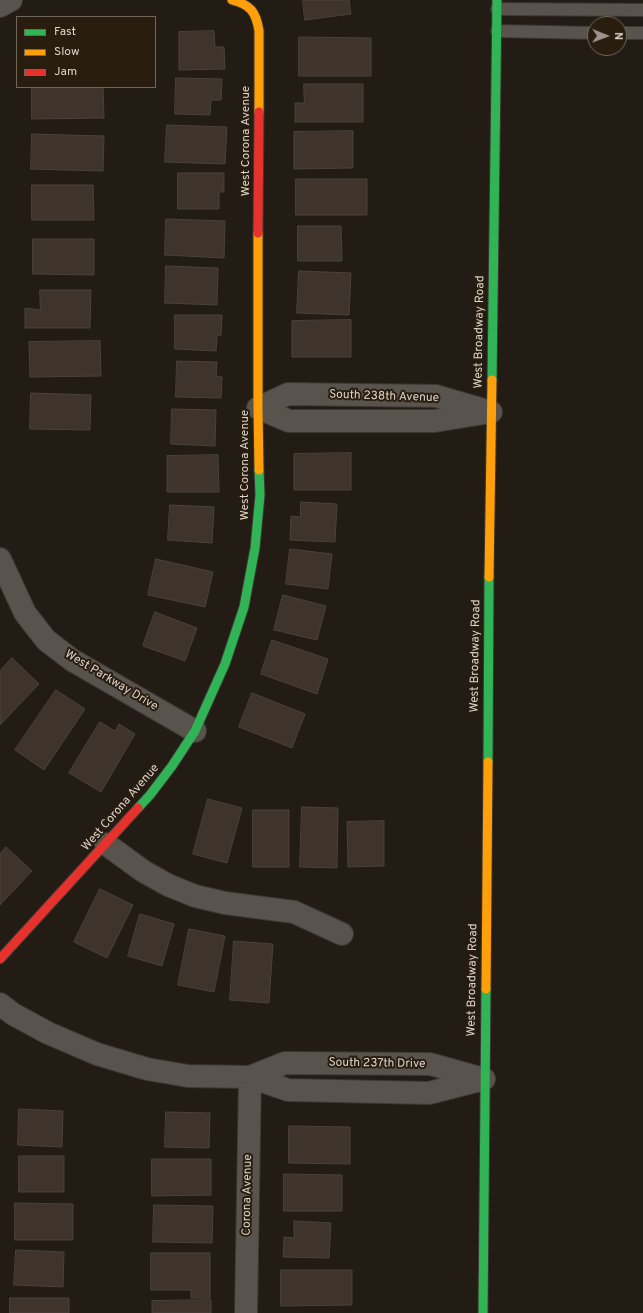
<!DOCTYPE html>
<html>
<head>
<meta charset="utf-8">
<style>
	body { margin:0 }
	#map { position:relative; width:643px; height:1313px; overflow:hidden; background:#221c15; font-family:Overpass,sans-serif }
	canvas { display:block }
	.legend { position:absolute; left:16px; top:16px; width:140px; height:72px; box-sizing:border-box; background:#281d0f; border:1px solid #70675b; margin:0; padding:5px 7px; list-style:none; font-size:12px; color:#ddd5cc }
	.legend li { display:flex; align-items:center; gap:8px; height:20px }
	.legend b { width:20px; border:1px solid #70675b }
	.north { position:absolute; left:587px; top:16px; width:40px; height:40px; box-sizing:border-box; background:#281d0f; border:1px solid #70675b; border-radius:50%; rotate:91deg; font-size:11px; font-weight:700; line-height:16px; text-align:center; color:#ddd5cc }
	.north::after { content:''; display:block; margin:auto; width:14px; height:18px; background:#9c948c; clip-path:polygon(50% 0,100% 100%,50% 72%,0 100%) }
</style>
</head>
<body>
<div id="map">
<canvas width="643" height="1313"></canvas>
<ul class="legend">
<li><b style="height:5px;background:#30b455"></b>Fast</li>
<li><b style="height:5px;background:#ff9f0a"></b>Slow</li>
<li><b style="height:5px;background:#e5322d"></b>Jam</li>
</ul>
<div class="north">N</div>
</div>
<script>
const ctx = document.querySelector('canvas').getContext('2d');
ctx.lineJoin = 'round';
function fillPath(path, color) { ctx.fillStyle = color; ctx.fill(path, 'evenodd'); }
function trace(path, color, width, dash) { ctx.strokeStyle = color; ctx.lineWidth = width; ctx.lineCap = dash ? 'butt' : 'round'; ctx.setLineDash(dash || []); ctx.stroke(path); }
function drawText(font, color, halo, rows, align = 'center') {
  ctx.font = font + ' Overpass,sans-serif'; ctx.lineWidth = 4; ctx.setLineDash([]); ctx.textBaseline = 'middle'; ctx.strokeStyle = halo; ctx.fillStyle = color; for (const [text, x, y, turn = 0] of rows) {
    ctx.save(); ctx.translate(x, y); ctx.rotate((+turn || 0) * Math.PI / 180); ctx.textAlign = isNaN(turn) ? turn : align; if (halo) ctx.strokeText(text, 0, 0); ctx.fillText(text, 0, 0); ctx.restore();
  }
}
const building = new Path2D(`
	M303 0H349L351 14 305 20Z
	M214 31 215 47H224L225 69 179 70V32Z
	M299 37 371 38V76H299Z
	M176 78 222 79 221 100H211L210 115 175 114Z
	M304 84H363V122H295V103H304Z
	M32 87H103L104 118 32 119Z
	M167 125 227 127 225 164 165 162Z
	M353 131V168L294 169V132Z
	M32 134 104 136 103 171 31 169Z
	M178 173H224V192H219V209H178Z
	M296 179H367V215H296Z
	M32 185H93L94 220H32Z
	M166 219 225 221 224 258 165 255Z
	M298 226H341L342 261H298Z
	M33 239H94V275L33 274Z
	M166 266 218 268 217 305 165 303Z
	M299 271 351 273 349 315 297 313Z
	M40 290H91L90 328H25V308L40 310Z
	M175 315H222L221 335 217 336 216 351 175 349Z
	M351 320V357H292V321Z
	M100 341 101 376 30 377 29 342Z
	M177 361 217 362 216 376 222 377 221 398 176 397Z
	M31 393 91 395 90 430 30 429Z
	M172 409 216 410 215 446 171 444Z
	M351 453V490H294V454Z
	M218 455 219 492H167V456Z
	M301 502 337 504 335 542 290 540 291 516 300 517Z
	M170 505 214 507 212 543 168 540Z
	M290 549 332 554 328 589 286 584Z
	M156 559 213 572 205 607 148 595Z
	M283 595 326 606 317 640 274 630Z
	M155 612 197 628 185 661 143 646Z
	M272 640 328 659 317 694 261 674Z
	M12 658 39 684 0 725V671Z
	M56 690 85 709 44 770 15 750Z
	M252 693 305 714 292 748 239 727Z
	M100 722 115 731 119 724 135 734 101 792 69 773Z
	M208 799 242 808 227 863 193 854Z
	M302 807 338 808 337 868 300 867Z
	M253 810H289V867H253Z
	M384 821V866L348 867 347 822Z
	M6 847 32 871 0 905V854Z
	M100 889 133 905 107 958 74 942Z
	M140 914 174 924 162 966 128 956Z
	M189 929 225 936 214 992 178 985Z
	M234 941 273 944 269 1003 230 1000Z
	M19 1109 63 1111 62 1147 18 1145Z
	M166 1112 210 1113 209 1148 165 1147Z
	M289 1126 350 1127V1164L289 1163Z
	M19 1156H64V1192H19Z
	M152 1159H211V1195L152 1196Z
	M284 1174 342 1175V1211H284Z
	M15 1203 73 1204V1240H15Z
	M154 1205 213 1206 212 1243 153 1242Z
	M294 1221 331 1223 329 1258 283 1257 284 1237 294 1238Z
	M16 1250 64 1252 63 1287 14 1285Z
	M151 1253H210V1298H191V1290H151Z
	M281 1270H352V1305L281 1306Z
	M10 1298H69V1313H10Z
	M211 1300V1313H152V1301Z`);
fillPath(building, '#3f342c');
trace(building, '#49423d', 1);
const lane = new Path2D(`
	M497 9 643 10
	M497 31 595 33
	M619 33H643`);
const street = new Path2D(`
	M0 6 11 0
	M258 408 288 394 436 396 491 412
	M258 408 289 421H435L484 413
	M0 559 25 613 46 640 72 660 195 731
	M106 844 143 871 168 885 195 896 225 903 294 912 342 934
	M0 1004 13 1014 48 1033 97 1054 147 1069 188 1076 250 1077 288 1090 429 1093 484 1079
	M250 1077 285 1063 430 1064 484 1079
	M246 1313 250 1077`);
const fast = new Path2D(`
	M492 380 497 0
	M488 762 489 577
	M138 808 150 795 172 766 195 731 225 664 244 607 255 548 260 495 259 470
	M483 1313 486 989`);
const slow = new Path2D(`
	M232 0C251 5 256 12 259 31V112
	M258 233V408L259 470
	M489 577 492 380
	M486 989 488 762`);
const jam = new Path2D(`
	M258 233 259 112
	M0 959 138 808`);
trace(lane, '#3d3832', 14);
trace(street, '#3d3832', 24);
trace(fast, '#3d3832', 11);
trace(slow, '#3d3832', 11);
trace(jam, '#3d3832', 11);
trace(lane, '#58534d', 12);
trace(street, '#58534d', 22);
trace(fast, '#30b455', 9);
trace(slow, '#ff9f0a', 9);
trace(jam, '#e5322d', 9);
drawText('12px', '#ddd5cc', '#281d0f', [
	["West Corona Avenue",247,141,-90],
	["West Broadway Road",480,332,-89],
	["South 238th Avenue",384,397,2],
	["West Corona Avenue",246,465,-90],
	["West Broadway Road",476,656,-89],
	["West Parkway Drive",111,681,31],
	["West Corona Avenue",121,808,-49],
	["West Broadway Road",473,980,-89],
	["South 237th Drive",377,1064,1],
	["Corona Avenue",248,1195,-89]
]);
</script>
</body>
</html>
